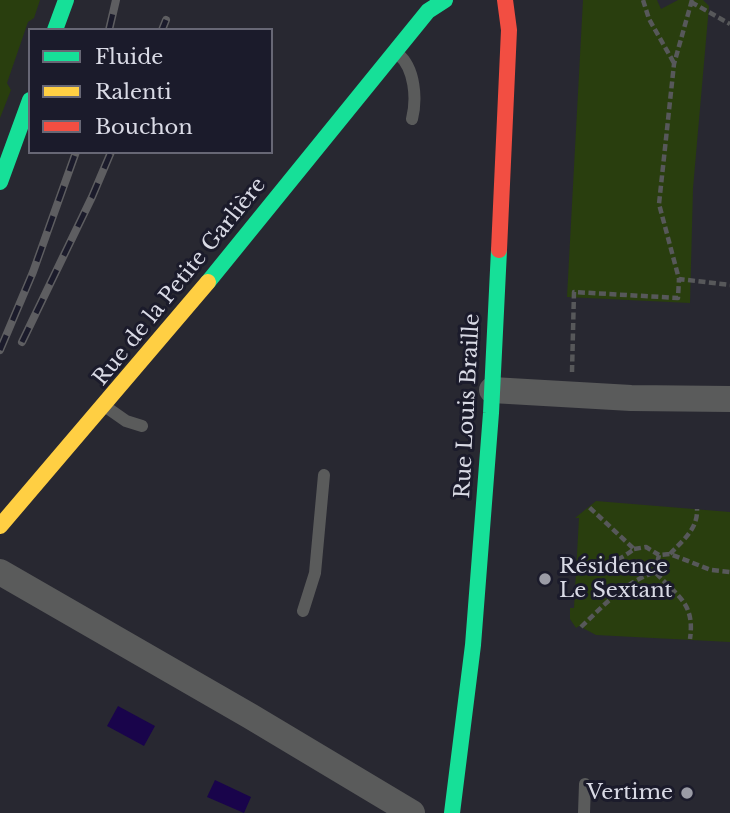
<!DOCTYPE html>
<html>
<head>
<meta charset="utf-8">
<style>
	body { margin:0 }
	#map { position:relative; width:730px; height:813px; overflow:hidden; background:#282831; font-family:"Libre Baskerville",serif }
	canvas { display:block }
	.legend { position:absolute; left:28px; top:28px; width:245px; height:126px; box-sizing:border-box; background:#1b1b2b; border:2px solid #676775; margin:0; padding:9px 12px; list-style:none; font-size:21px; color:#d9dae5 }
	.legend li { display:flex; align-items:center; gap:14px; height:35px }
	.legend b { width:35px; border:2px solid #676775 }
</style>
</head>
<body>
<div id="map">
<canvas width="730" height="813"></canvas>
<ul class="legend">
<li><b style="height:9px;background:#16e098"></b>Fluide</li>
<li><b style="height:9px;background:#ffcf43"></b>Ralenti</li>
<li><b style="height:9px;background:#f24e42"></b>Bouchon</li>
</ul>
</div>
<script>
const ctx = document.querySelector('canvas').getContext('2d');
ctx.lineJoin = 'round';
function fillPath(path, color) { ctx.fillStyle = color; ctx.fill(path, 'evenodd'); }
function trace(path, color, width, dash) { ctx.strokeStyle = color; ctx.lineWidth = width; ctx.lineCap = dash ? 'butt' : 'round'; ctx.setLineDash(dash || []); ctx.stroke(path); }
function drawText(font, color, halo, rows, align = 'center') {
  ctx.font = font + ' "Libre Baskerville",serif'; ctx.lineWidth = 6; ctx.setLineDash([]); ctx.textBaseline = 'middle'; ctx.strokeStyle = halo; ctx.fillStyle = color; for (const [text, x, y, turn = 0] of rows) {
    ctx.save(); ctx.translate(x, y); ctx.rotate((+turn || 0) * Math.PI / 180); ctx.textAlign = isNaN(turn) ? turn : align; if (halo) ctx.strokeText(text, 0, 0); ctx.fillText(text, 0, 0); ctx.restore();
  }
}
fillPath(new Path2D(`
	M0 0H40L34 18 28 22 7 83 11 90 0 118Z
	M583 0H657L661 9 678 0H703L709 6 693 188 690 303 567 297Z
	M596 501 730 512V642L596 635 579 626 576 628 570 619V608H574L579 518H575Z`), '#293e0e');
fillPath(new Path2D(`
	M118 706 155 726 144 746 107 726Z
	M215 780 251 797 244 813 207 797Z`), '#19044b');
trace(new Path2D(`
	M643 0 649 19 674 63
	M692 0 674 64 659 204 679 279 730 285
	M691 2 730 24
	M572 372 574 292 678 298 679 279
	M634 549 646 547 659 555
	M670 554C683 540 698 529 697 509
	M576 565C601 565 614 565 634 549L589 507
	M655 572 659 555 670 554 711 570 730 572
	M581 627C604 605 624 583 655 572 678 597 695 603 690 639`), '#57585a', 4.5, [7, 3.5]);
trace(new Path2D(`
	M398 54C415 68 417 99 412 119
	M106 407 126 421 142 426
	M303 611 315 573 324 475
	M584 813 585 784`), '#5a5b5b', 12);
trace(new Path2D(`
	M492 390 631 398 730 399
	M0 572 250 716 412 813`), '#5a5b5b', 26);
trace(new Path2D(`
	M55 30 66 0
	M0 182 30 100
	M208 282 428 11 445 0
	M452 813 473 645 491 413 499 250`), '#16e098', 16);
trace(new Path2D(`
	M0 526 208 282`), '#ffcf43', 16);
trace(new Path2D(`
	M499 250 509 30 505 0`), '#f24e42', 16);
const rail = new Path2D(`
	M109 30 116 0
	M162 30 166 20
	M22 342 92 197 111 152
	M0 350 33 272 76 152`);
trace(rail, '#5e5e61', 8);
trace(rail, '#1b1b2b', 5, [16]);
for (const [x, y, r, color] of [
	[545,579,7,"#9b9ca6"],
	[687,793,7,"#9b9ca6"]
]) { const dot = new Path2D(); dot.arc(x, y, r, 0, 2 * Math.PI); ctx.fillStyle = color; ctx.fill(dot); trace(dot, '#1b1b2b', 2.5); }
drawText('21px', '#d9dae5', '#1b1b2b', [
	["Rue de la Petite Garlière",180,282,-51],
	["Rue Louis Braille",468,406,-87]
]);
drawText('21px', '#d9dae5', '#1b1b2b', [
	["Résidence",559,567],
	["Le Sextant",559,591],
	["Vertime",673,793,"right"]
], 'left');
</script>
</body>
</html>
